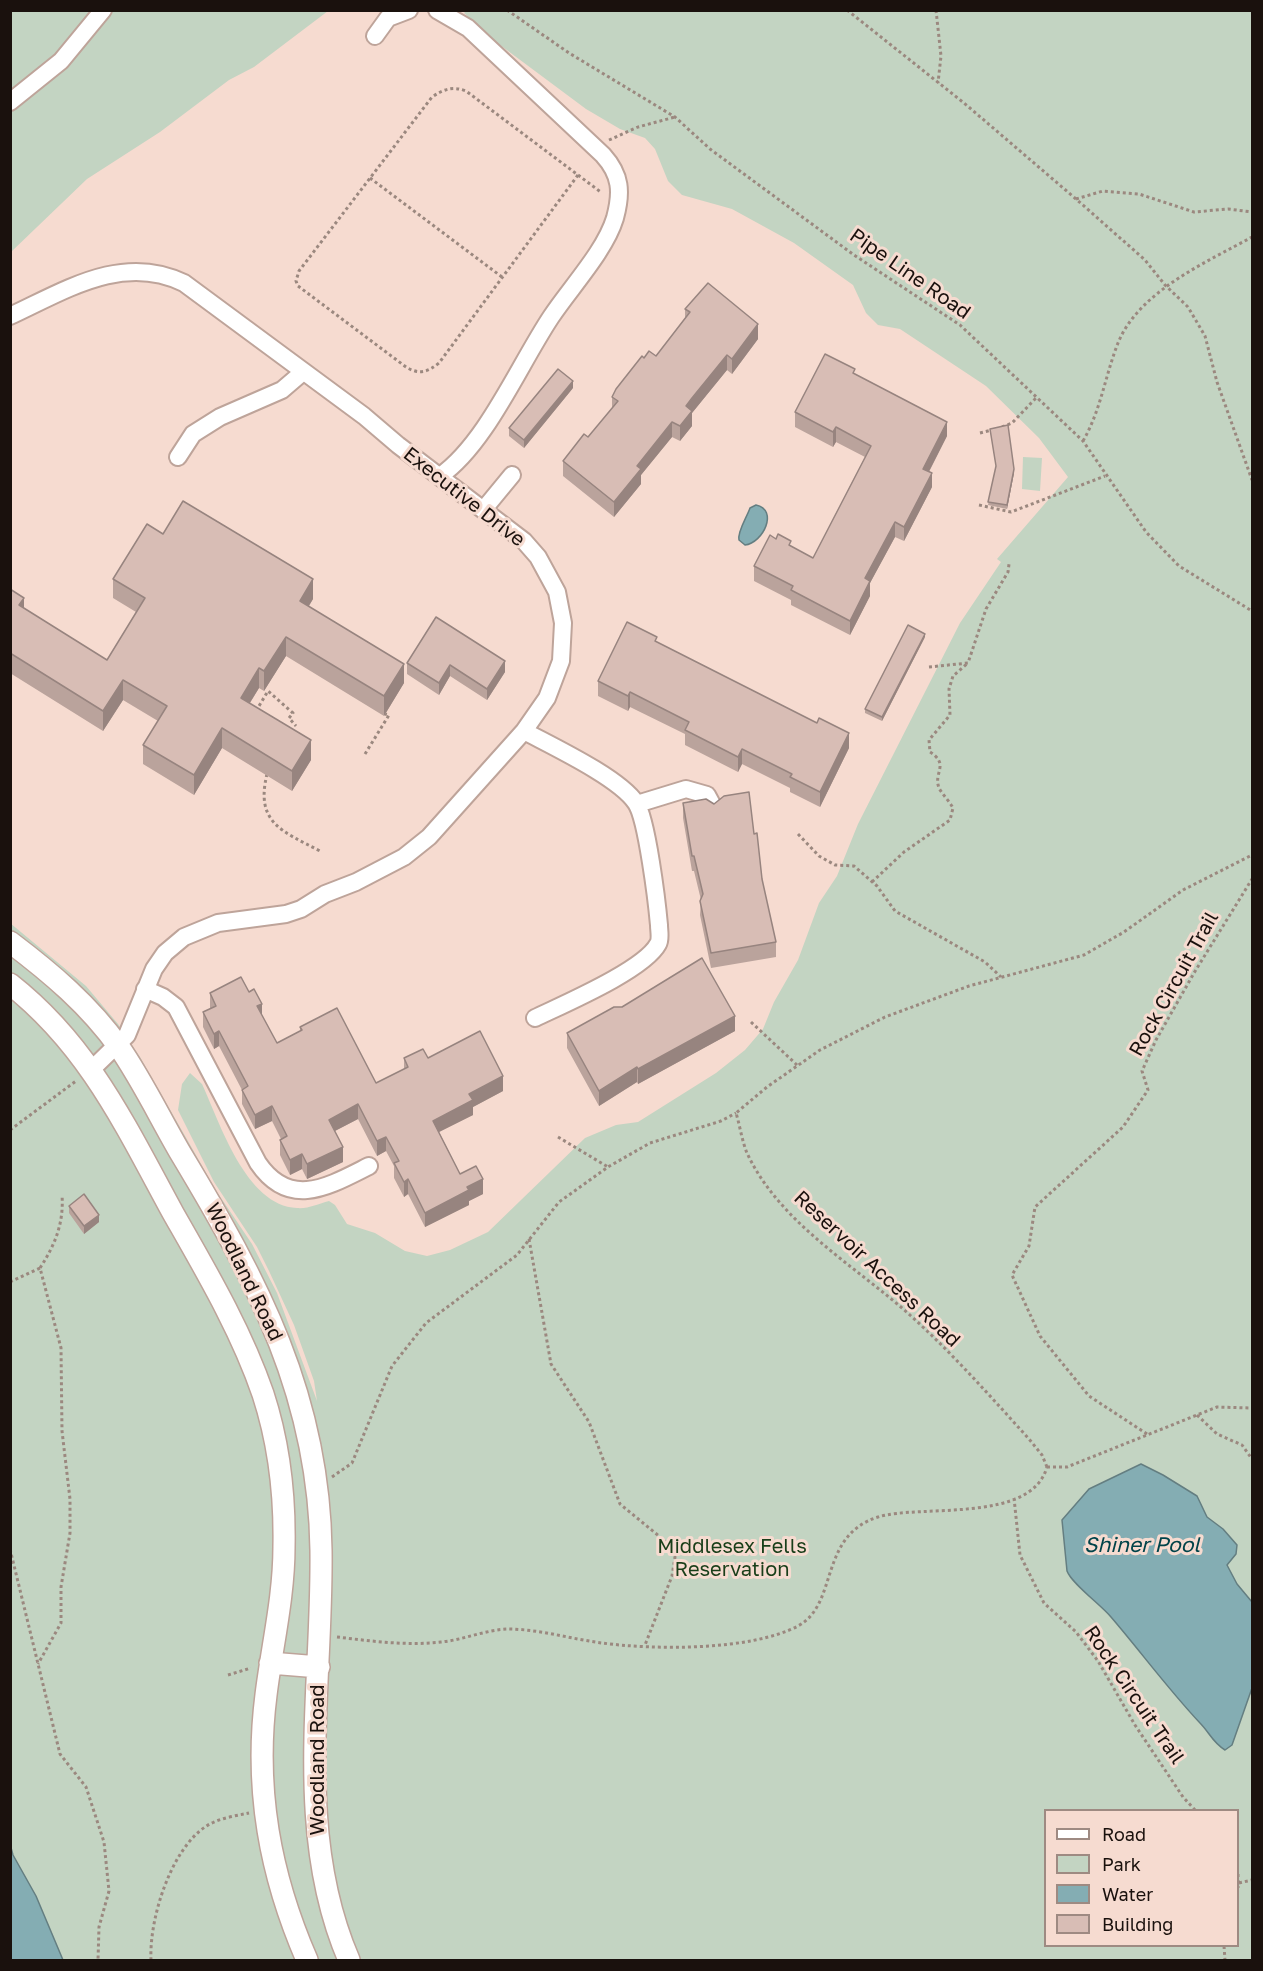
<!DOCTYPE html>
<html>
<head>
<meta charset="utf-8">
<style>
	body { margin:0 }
	#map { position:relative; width:1263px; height:1971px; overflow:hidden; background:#f6dbd0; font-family:"Golos Text",sans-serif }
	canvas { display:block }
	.frame { position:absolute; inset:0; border:12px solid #1a110d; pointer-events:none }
	.legend { position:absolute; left:1044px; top:1809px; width:195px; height:138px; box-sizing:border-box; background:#f6dbd0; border:2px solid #9e8a82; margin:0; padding:8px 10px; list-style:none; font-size:18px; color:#1a110d }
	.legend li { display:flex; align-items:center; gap:12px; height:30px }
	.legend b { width:30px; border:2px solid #9e8a82 }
</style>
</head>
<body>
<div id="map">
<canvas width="1263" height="1971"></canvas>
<div class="frame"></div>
<ul class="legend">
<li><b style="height:8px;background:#fff"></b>Road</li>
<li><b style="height:16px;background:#c3d4c2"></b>Park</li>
<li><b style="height:16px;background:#84adb3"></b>Water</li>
<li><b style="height:16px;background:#d8bdb5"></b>Building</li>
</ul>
</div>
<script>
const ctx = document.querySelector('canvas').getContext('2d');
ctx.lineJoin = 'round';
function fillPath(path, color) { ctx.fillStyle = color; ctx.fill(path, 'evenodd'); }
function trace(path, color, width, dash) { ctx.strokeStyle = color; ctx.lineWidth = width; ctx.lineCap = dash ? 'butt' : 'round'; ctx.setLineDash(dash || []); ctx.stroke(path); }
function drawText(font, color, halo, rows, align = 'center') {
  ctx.font = font + ' "Golos Text",sans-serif'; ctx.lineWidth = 6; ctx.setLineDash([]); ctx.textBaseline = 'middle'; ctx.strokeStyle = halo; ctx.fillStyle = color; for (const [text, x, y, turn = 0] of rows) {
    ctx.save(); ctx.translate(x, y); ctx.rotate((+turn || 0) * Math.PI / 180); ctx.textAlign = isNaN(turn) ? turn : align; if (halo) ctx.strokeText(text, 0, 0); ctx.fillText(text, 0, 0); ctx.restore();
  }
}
fillPath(new Path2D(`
	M10 11H328L254 67 229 80 160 132 87 179 11 252Z
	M466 11H1252V1960H11L10 923 86 986 118 1024 140 1057 217 1192 252 1244 277 1293 317 1401 314 1381 294 1325 269 1271 257 1247 214 1182 178 1110 182 1084 190 1073 202 1084C220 1123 246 1206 297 1208 308 1209 318 1204 329 1201L335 1205 347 1224 375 1233 405 1251 427 1256 450 1250 488 1232 585 1138 616 1125 638 1122 716 1073 745 1050 763 1029 774 1002 798 960 819 903 837 876 858 824 960 623 1001 562 997 559 1068 477 1039 438 986 386 900 329 878 325 866 313 853 285 794 243 732 209 682 195 668 181 655 149 645 138 620 129 586 109 496 42 464 13ZM1046 1810H1238V1946H1046Z
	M1023 457 1042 458 1040 491 1022 489Z`), '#c3d4c2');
const water = new Path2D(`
	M756 505C779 510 763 543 745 545L739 540C737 532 747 517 750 508Z
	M1141 1464 1163 1475 1197 1496 1207 1517 1223 1529 1237 1545 1236 1554 1227 1565 1237 1584 1252 1602V1688L1232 1745 1225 1750C1213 1743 1209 1732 1200 1723 1168 1689 1141 1652 1111 1617 1100 1604 1072 1584 1067 1571L1062 1520 1089 1489Z
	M10 1844 13 1855 36 1896 63 1960H11Z`);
fillPath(water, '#84adb3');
trace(water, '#647e81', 1.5);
const minor = new Path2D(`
	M437 10 468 28 603 155C621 175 622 192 615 218 605 251 571 287 551 317 519 365 486 444 440 476
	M375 36 388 18 409 10
	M10 102 61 61 103 10
	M10 316C66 290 123 253 184 283L364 416 398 445 524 541 538 557 557 592 563 623 561 661 547 698 524 731 429 837 404 857 356 882 325 894 301 909 286 914 218 923 184 937 165 953 154 969 127 1035 92 1069
	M178 457 193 434 220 417 282 390 303 372
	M484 509 512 475
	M524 731C552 746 620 778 636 803 647 819 657 903 659 925 659 931 661 939 658 944 644 970 564 1004 535 1018
	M637 804 686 789 707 795 714 808
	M145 989 163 997 176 1007 258 1163C290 1210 329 1186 369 1166`);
const major = new Path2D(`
	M10 942C51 973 89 1005 119 1047 142 1080 160 1118 181 1154 258 1282 319 1396 321 1550 323 1686 293 1831 349 1960
	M10 984C89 1046 126 1127 173 1213 206 1271 241 1330 263 1394 279 1443 285 1496 284 1547 284 1597 272 1646 266 1695 254 1789 270 1875 307 1960
	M270 1663 319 1667`);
trace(minor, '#bea49a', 20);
trace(major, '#bea49a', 24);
trace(new Path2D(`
	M507 10 569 53 675 117 710 149 854 255 960 325 1083 441 1146 532 1179 566 1252 611
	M847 10 964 103 1076 199 1145 260 1165 285 1188 307 1205 336 1217 382 1252 480
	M936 10 941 56 938 83
	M609 140 638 127 675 117
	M578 175 439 363C428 372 419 375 406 367L298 286 296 281 299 271 432 97C444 89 453 86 466 91L602 193
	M370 178 502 277
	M1076 199 1103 191 1139 194 1194 212 1228 209 1252 212
	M1002 427 1012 423 1036 398
	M980 433 992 430
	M1083 441C1101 410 1105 376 1118 343 1139 291 1207 262 1252 237
	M979 505 1011 512 1105 476
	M929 667 968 663 986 609 1008 572 1009 564
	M256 711 268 691 293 713 289 718 296 726
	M365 754 389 715 385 714
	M267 774C255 823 282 831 320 851
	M798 834 819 856 835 865 854 866 877 886 895 911 985 962 1001 977
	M872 882 904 852 950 820 953 808C950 802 942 794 939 788 933 772 950 765 930 752L929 740 950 715 949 689 953 676 968 663
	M751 1022 797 1065
	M10 1130 76 1081
	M558 1137 608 1167
	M529 1239 551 1364 589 1422 620 1504 665 1541 675 1557 672 1576 645 1645
	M40 1268C55 1245 64 1223 62 1195
	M10 1282 40 1268 61 1348 62 1431 70 1499V1533L61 1587V1623L38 1664
	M1197 1415 1217 1434 1242 1445 1252 1459
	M1147 1434 1089 1396 1040 1336 1012 1275 1029 1246 1035 1207 1123 1127 1148 1090 1142 1071 1156 1040 1194 973 1252 879
	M1047 1467 1042 1455 1029 1439C991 1397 953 1354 911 1316 856 1266 780 1224 747 1153 742 1141 740 1126 736 1113L767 1087 820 1050 885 1017 969 986 1084 955 1124 932 1183 890 1252 855
	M1047 1467H1067L1217 1407 1252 1408
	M332 1477 352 1463 392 1366 426 1323 517 1255 559 1202 608 1167 650 1143 721 1121 736 1113
	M1014 1498 1020 1555 1044 1603 1076 1632 1098 1661 1135 1725 1183 1797 1195 1810
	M10 1549 60 1754 86 1787 104 1842 109 1891 99 1927 98 1960
	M337 1637C371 1641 406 1646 441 1642 463 1640 485 1630 507 1629 539 1629 571 1639 602 1643 655 1650 750 1651 798 1626 839 1604 818 1536 878 1517 920 1504 1031 1524 1047 1467
	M228 1675 251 1668
	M1238 1874V1888
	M1239 1883 1252 1880
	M1224 1946 1225 1960
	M151 1960C149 1920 170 1851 205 1827 218 1818 235 1816 249 1813`), '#9b887f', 3, [3, 3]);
trace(minor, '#fff', 16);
trace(major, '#fff', 21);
fillPath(new Path2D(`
	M685 309 758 339 732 374 727 370 692 413V426L680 441 672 437 641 475V484L614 517 563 476V461L588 437 612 409V397L644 358 656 356 685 318Z
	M855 374 947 436 929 472 932 487 904 541 895 537 870 583V596L850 635 791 605V600L754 581V566L791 546 813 558 865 457 836 442 833 447 795 427V412Z
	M573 388 524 448 509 436V428Z
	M990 429 1014 473 1007 509 988 505 996 467Z
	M163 534 313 599 309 606 404 683 384 716 286 656 264 691 259 688 250 703 311 760 292 791 222 748 194 795 143 764V745L158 721 123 700 103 731 10 673V589L24 608 107 660 136 612 113 598V579Z
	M436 617 505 672 487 700 450 676 439 695 407 674V663Z
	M925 637 882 721 865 713V709Z
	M657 643 849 748 820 807 790 792V788L742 764 738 772 685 745V734L630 707 628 711 598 696V681Z
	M683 803 754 834 762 879 776 942V957L711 968 700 915 701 900 694 871H692L683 818Z
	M210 993 262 1015 277 1043 300 1031V1027L376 1083 404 1069V1058H428L503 1091 473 1107V1115L439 1132 460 1174 483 1194 469 1201V1205L425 1227 408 1194 404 1197 394 1178V1166L386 1151 377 1156 358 1119 335 1131 343 1162 307 1179 302 1169 290 1175 280 1155V1140L281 1139 272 1121 255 1129 242 1104V1090L219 1046 214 1049 203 1027V1012L210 1009Z
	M735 1031 638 1084 637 1082 599 1106 567 1048V1033Z
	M69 1206 99 1222 84 1234 69 1213Z`), '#baa39c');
fillPath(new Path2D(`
	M758 324V339L732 374V359Z
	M727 355V370L692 413V426L680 441V426L686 406Z
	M573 381V388L524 448V440Z
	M672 422V437L641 475V484L614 517V502L637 466Z
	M947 422V436L923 483V469Z
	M836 427V442L833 447V432Z
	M1014 469V473L1007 509V505Z
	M932 473V487L904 541V527Z
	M895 522V537L870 583V596L850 635V621L865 578Z
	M313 579V599L300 620V601Z
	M24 598V617L19 605Z
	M925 634V637L882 721V717Z
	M286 637V656L264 691V671Z
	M505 661V672L487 700V689Z
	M404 664V683L384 716V696Z
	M450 665V676L439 695V683Z
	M259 668V688L241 717V698Z
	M123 680V700L103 731V711Z
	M630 692V707L628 711V696Z
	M222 728V748L194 795V775Z
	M849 733V748L820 807V792Z
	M311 740V760L292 791V771Z
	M742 749V764L738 772V757Z
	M262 1004V1019L257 1006Z
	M735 1016V1031L638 1084V1069Z
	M219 1031V1046L214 1049V1034Z
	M637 1067V1082L599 1106V1091Z
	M503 1076V1091L473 1107V1115L433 1135V1121L469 1094Z
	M358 1104V1119L329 1134V1120Z
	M272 1106V1121L255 1129V1115Z
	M386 1137V1151L377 1156V1141Z
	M343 1147V1162L307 1179V1164Z
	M302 1154V1169L290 1175V1160Z
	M408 1179V1194L404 1197V1182Z
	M483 1179V1194L469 1201V1205L425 1227V1213L467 1187Z
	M99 1215V1222L84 1234V1226Z`), '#97847f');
const building = new Path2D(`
	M708 283 758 324 732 359 727 355 692 398 686 406 692 411 680 426 672 422 637 466 641 469 614 502 563 461 584 434 588 437 618 401 612 397 616 389 642 356 644 358 649 351 656 356 690 312 685 309Z
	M825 354 855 369 853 373 947 422 923 469 932 473 904 527 895 522 865 578 870 581 850 621 791 590 793 586 754 566 770 535 776 539 778 534 791 541 789 545 813 558 871 446 836 427 833 432 795 412Z
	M558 369 573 381 524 440 509 428Z
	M1008 425 1014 469 1007 505 988 502 996 466 990 429Z
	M183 501 313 579 300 601 404 664 384 696 286 637 264 671 259 668 241 698 311 740 292 771 222 728 194 775 143 745 167 706 123 680 103 711 10 653V589L24 598 19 605 107 660 145 598 113 579 147 524 163 534Z
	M436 617 505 661 487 689 450 665 439 683 407 663Z
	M627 622 657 637 655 641 817 723 819 718 849 733 820 792 790 777 792 774 742 749 738 757 685 730 689 722 630 692 628 696 598 681Z
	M908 625 925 634 882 717 865 709Z
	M749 792 754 834 757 833 762 879 776 942 711 953 700 901 703 894 694 856H692L683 803 706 799 714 804 724 796Z
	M702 958 735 1016 638 1069 637 1067 599 1091 567 1033 614 1007H622Z
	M241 977 249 992 254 989 262 1004 257 1006 277 1043 302 1030 300 1027 337 1008 376 1083 408 1067 404 1058 423 1049 428 1058 480 1031 503 1076 469 1094 473 1100 433 1121 460 1174 476 1166 483 1179 467 1187 469 1190 425 1213 408 1179 404 1182 394 1163 399 1161 386 1137 377 1141 358 1104 329 1120 343 1147 307 1164 302 1154 290 1160 280 1140 287 1136 272 1106 255 1115 242 1090 248 1086 219 1031 214 1034 203 1012 216 1006 210 993Z
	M84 1194 99 1215 84 1226 69 1206Z`);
fillPath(building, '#d8bdb5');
trace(building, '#97847f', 1.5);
drawText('20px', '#1a110d', '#f6dbd0', [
	["Pipe Line Road",910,274,35],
	["Executive Drive",464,497,38],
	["Rock Circuit Trail",1174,984,-61],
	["Reservoir Access Road",877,1269,43],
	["Woodland Road",244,1272,64],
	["Rock Circuit Trail",1134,1695,56],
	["Woodland Road",318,1760,-90]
]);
drawText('20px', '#193e19', '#f6dbd0', [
	["Middlesex Fells",732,1547],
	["Reservation",732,1570]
]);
drawText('italic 21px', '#004349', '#f6dbd0', [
	["Shiner Pool",1142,1545]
]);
</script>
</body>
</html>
